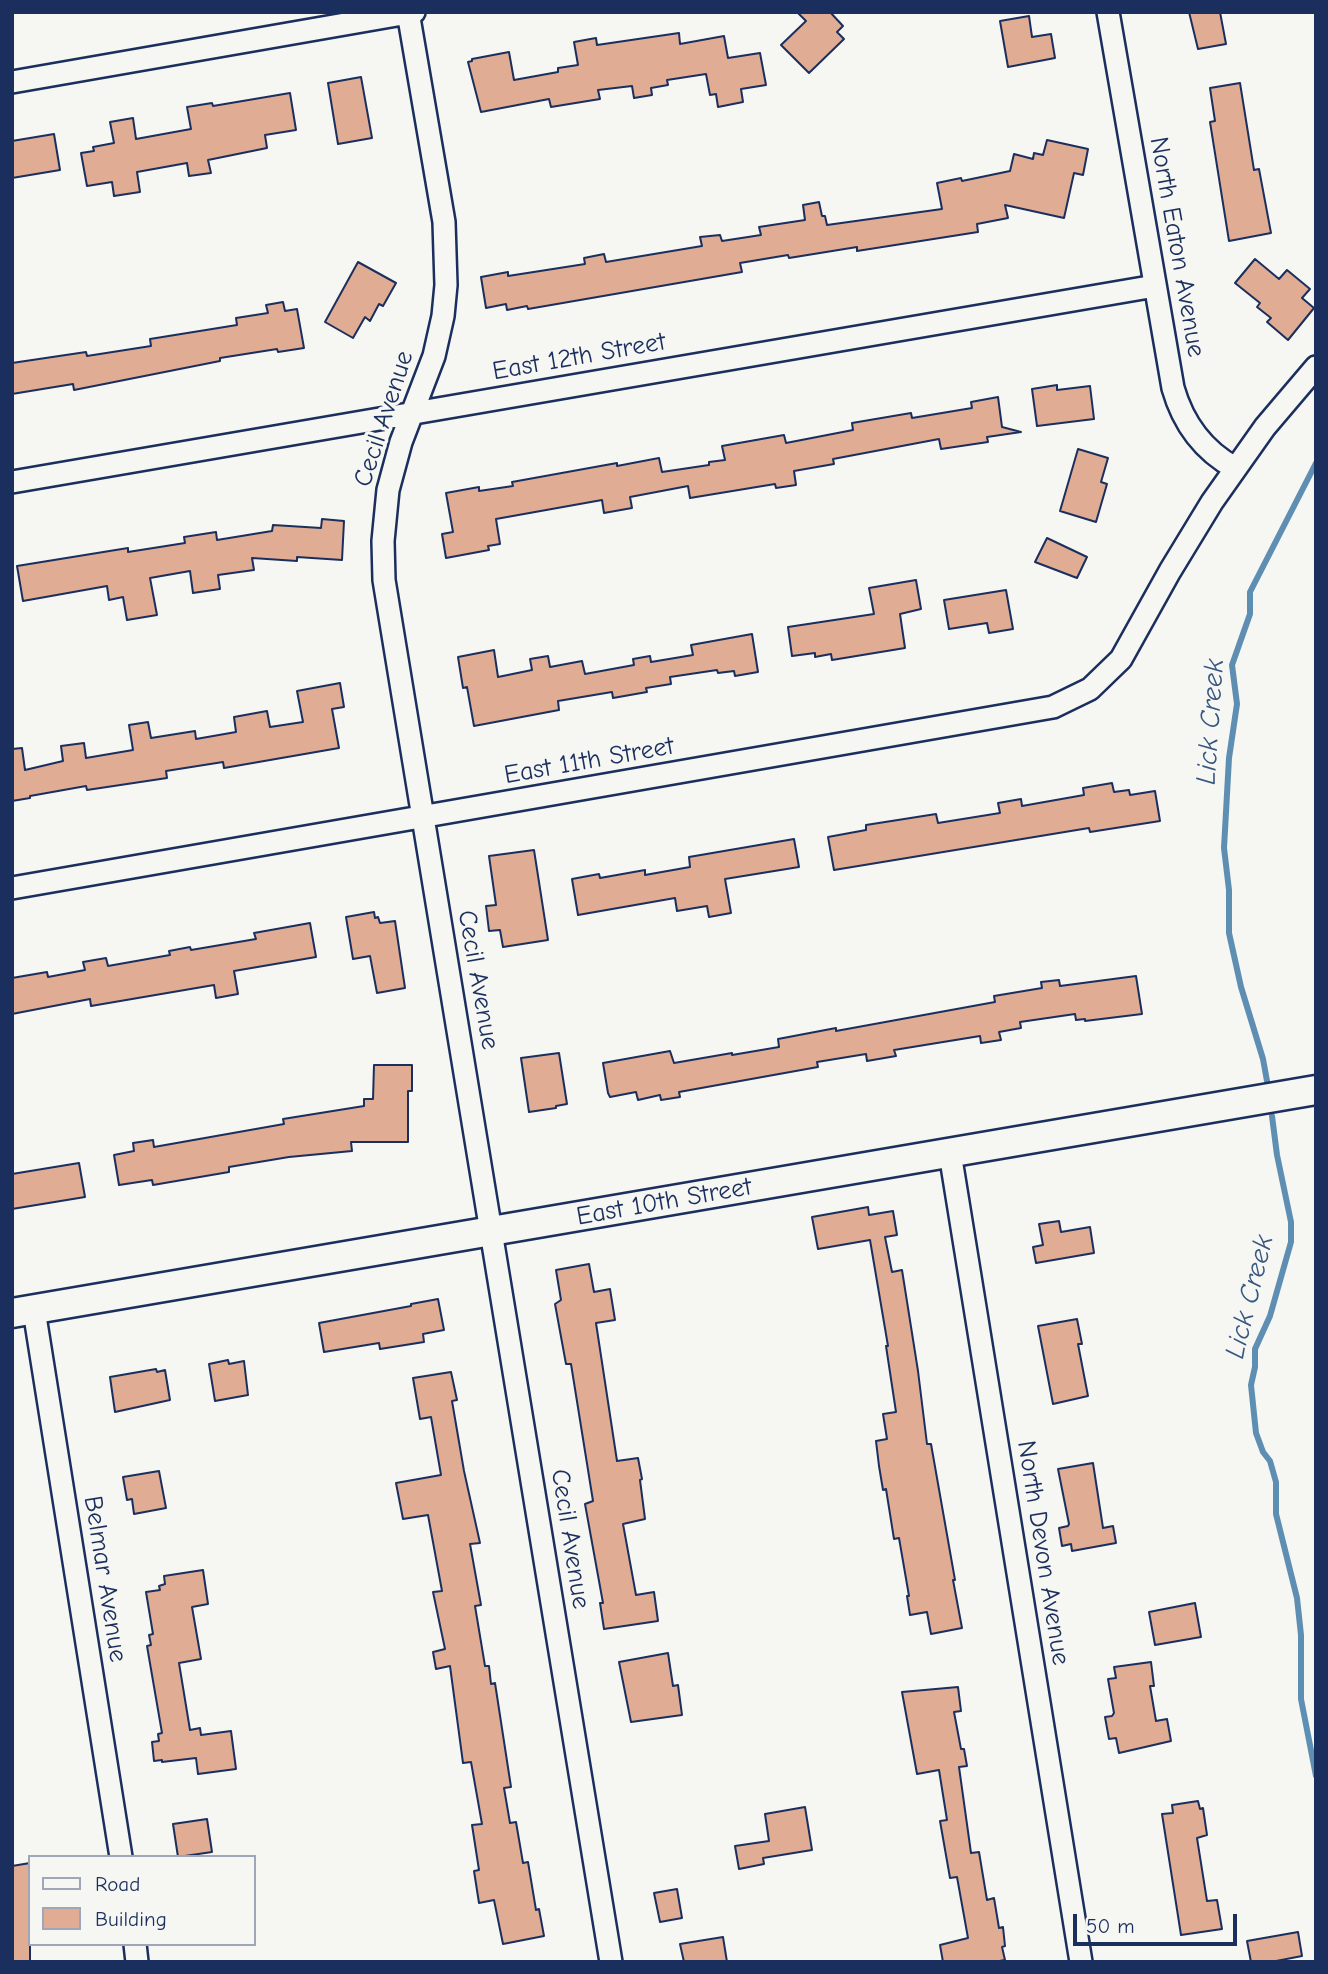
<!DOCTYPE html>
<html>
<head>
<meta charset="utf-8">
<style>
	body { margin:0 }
	#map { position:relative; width:1328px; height:1974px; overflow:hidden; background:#f6f6f2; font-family:"Comic Neue",sans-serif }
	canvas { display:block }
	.frame { position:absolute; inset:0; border:14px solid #1b2f5e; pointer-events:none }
	.legend { position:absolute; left:28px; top:1855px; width:228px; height:91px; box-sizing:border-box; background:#f6f6f2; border:2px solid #9ea6b7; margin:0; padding:9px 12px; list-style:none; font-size:21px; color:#1b2f5e }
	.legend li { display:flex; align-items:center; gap:14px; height:35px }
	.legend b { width:35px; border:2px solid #9ea6b7 }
	.scale { position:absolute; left:1073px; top:1914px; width:164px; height:32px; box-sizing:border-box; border:4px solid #1b2f5e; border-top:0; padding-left:9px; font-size:21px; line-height:24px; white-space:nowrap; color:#1b2f5e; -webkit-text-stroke:5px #f6f6f2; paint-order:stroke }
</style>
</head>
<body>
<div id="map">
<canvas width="1328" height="1974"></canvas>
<div class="frame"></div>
<ul class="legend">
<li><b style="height:9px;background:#f6f6f2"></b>Road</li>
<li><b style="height:19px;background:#e0ac94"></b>Building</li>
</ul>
<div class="scale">50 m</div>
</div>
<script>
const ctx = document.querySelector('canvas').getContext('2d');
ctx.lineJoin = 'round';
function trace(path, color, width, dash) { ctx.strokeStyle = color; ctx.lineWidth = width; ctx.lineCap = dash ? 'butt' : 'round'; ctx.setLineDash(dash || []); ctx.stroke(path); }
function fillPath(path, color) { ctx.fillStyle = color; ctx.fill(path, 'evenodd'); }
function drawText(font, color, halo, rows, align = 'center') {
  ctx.font = font + ' "Comic Neue",sans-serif'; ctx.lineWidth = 7; ctx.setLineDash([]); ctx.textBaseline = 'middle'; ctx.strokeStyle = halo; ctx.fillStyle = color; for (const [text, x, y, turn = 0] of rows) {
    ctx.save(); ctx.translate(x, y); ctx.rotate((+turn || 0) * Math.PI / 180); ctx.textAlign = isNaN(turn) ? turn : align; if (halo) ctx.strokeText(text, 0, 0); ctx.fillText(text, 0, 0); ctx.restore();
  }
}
trace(new Path2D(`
	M1267 1081 1263 1059 1241 987 1229 933V890L1224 848 1229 758 1237 704 1232 665 1250 614V592L1316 463
	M1272 1116 1277 1155 1291 1222V1242L1270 1316 1255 1349V1367L1251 1385 1256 1433 1263 1452 1270 1461 1276 1482V1514L1297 1598 1301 1635V1699L1316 1776`), '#5e8fb3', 6);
const building = new Path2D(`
	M797 12H830L843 26 837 32 844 39 809 73 781 45 806 21Z
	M1189 12H1220L1226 44 1198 49Z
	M1029 16 1032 37 1051 34 1055 58 1008 67 1000 21Z
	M679 33 680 44 724 36 728 58 760 53 766 85 741 89 743 102 718 107 716 94 710 95 706 74 667 80 668 85 651 88 652 95 634 98 632 86 598 90 600 99 551 107 549 99 481 112 468 62 472 61V59L509 52 514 80 558 72V68L578 65 574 42 596 38 597 45Z
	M361 77 372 138 338 144 328 83Z
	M1240 83 1254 170 1259 169 1271 233 1229 241 1210 122 1215 121 1210 88Z
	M290 93 296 130 265 135 267 148 208 160 211 173 189 176 187 163 137 172 140 192 114 196 112 182 87 186 81 153 94 151 93 147 114 143 110 122 133 118 136 139 191 129 187 107 212 103 213 106Z
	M54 134 60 170 12 178V141Z
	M1047 140 1088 149 1083 175 1074 173 1064 218 1005 205 1008 218 977 224 978 232 857 251V247L789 258 788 255 740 263 742 272 528 309 527 306 507 310 506 304 486 308 481 277 508 272V276L585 264 584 258 604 254 606 262 702 246 700 237 720 235 722 241 761 235 759 227 805 220 803 205 819 202 822 216H825L827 225 942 209 937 183 961 178 962 181 1010 171 1014 154 1033 159 1034 153 1043 155Z
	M1255 259 1279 279 1287 270 1310 289 1302 298 1314 308 1288 340 1267 322 1271 318 1257 307 1260 303 1235 283Z
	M358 262 396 283 383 306 379 304 370 321 365 317 353 338 325 322Z
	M283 302 285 311 297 309 304 348 278 352 277 349 220 358V361L74 390 73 384 12 394V363L86 352 87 356 151 346 150 339 237 325 236 318 268 313 266 305Z
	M1057 385V390L1090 386 1094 419 1037 426 1032 389Z
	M998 397 1002 427 1021 432 987 437 988 442 941 449 939 439 833 459 834 464 794 471 796 485 776 488 775 484 690 498 688 486 630 497 632 508 604 513 602 500 496 519 500 544 488 546 489 550 446 558 442 534 453 532 446 493 479 487V491L513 486 512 482 617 463V466L659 458 662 472 709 465V462L725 460 722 446 784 435 786 443 853 430 852 423 911 413 912 418 972 408 971 402Z
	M1078 449 1108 458 1101 482 1107 484 1096 522 1060 511Z
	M322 519 344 521 342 560 297 557V561L252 558 254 570 218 575 220 589 193 593 190 571 150 578 157 615 127 620 123 597 109 600 107 586 23 601 17 566 128 548V552L185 543 184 537 216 532 217 540 272 531 273 525 321 528Z
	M1047 538 1087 557 1077 578 1035 562Z
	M916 580 921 609 900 614 905 648 832 660 831 654 815 657V653L792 656 788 627 874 614 869 588Z
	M1006 590 1013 629 989 633 987 623 949 629 944 600Z
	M752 634 758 672 735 676 734 671 718 673 717 670 670 677 671 684 646 688 647 692 613 698 612 692 558 701 559 710 474 726 467 687 463 688 458 657 494 650 498 677 532 670 530 659 548 656 550 667 582 661 585 674 634 665 633 659 650 656 651 662 693 655 691 645Z
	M340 683 344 707 332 709 339 748 224 768 223 762 166 771 167 778 87 790 86 786 30 796V798L12 801V749L22 748 25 770 63 761 61 746 84 743 86 758 133 750 129 725 148 722 151 738 195 731 196 739 236 732 234 717 267 711 270 727 303 722 297 691Z
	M1112 783 1114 792 1129 790 1130 795 1155 791 1160 821 1090 832 1089 828 834 870 828 837 866 830V825L936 814 938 823 1000 813 998 803 1021 799 1022 806 1084 795 1083 788Z
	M794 839 799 867 725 879 731 913 709 917 707 906 677 911 675 898 578 915 572 879 599 874 600 878 645 870V875L690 867 689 857Z
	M534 850 548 940 503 947 500 930 489 931 486 906 496 905 489 856Z
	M374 912 375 918 378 917 380 923 395 921 405 988 377 993 370 956 353 959 346 917Z
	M310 923 316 957 234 971 238 994 216 998 214 985 91 1006 90 999 12 1014V978L47 972 48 977 85 970 83 962 106 958 108 966 170 955 169 951 190 947 191 950 256 939 254 933Z
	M1136 976 1142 1014 1085 1021V1019L1076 1020 1075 1014 1020 1022 1021 1028 999 1032 1001 1040 981 1043 980 1036 894 1050 896 1056 867 1061 866 1054 817 1062 818 1067 679 1092 680 1097 661 1100 660 1095 638 1100 636 1092 610 1097 608 1093 603 1063 670 1051 674 1063 732 1053V1055L779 1047 778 1039 836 1028V1031L995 1002 994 996 1042 988 1041 982 1059 980 1060 986Z
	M559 1053 567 1104 556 1106V1108L529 1112 521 1058Z
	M374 1065H412V1091H408V1142H351L352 1151 289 1157 229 1167V1172L153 1185 152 1180 119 1185 114 1155 134 1151 133 1143 153 1140 154 1147 284 1124 283 1119 364 1106V1099H373Z
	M79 1163 85 1197 12 1209V1174Z
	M868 1207 869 1215 893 1211 897 1235 885 1237 892 1272 902 1270 918 1371 927 1444H931L955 1580H953L962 1628 931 1634 927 1612 910 1615 907 1596H909L899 1538 894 1539 886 1489 883 1490 879 1466 876 1441 887 1439 883 1414 896 1412 886 1346H888L870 1240 818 1249 812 1217Z
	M1059 1221 1061 1232 1090 1227 1094 1253 1036 1263 1033 1247 1043 1245 1039 1224Z
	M589 1264 594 1292 610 1289 615 1320 596 1323 617 1461 638 1458 642 1479 640 1480 645 1519 623 1524 636 1595 654 1592 658 1621 604 1629 600 1603H603L585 1504 593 1501 571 1364H566L555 1304 561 1300 556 1270Z
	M438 1299 444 1330 423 1334 424 1342 380 1349 379 1343 324 1352 319 1323 411 1306V1304Z
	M1077 1319 1082 1344H1078L1088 1396 1053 1404 1038 1326Z
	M228 1360 229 1364 244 1361 248 1395 215 1401 209 1364Z
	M156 1369 157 1372 165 1370 170 1400 115 1412 110 1377Z
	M451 1372 457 1400 452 1401 464 1471 480 1543 470 1544 481 1605 475 1606 485 1666H489L491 1684 495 1683 511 1787 504 1788 510 1823 516 1822 523 1863 528 1862 536 1910 539 1909 544 1936 503 1944 494 1900 479 1903 474 1871 479 1870 472 1825 482 1824 471 1762 463 1763 450 1666 436 1669 433 1652 445 1649 433 1592 442 1591 428 1515 403 1519 396 1483 441 1475 431 1417 420 1419 413 1378Z
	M1093 1463 1103 1528 1113 1526 1116 1543 1072 1551 1071 1544 1062 1546 1059 1528 1068 1526 1069 1524 1058 1469Z
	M159 1471 166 1508 134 1514 132 1499 127 1500 123 1477Z
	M203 1570 208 1604 192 1607 201 1659 179 1663 190 1730 200 1728 201 1735 231 1731 236 1769 198 1774 196 1758 162 1762V1760L154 1761 152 1742 159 1741 158 1734 162 1733 147 1646 151 1645 149 1635 153 1634 146 1592 160 1590 159 1586 165 1584 164 1576Z
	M1195 1603 1201 1637 1155 1645 1149 1612Z
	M668 1653 673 1686 678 1685 682 1715 631 1722 619 1662Z
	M1151 1662 1154 1686H1150L1156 1721 1167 1719 1171 1741 1119 1753 1116 1738 1109 1739 1105 1717 1112 1716 1114 1713 1108 1679 1116 1678 1114 1667Z
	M958 1687 961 1711 954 1712 961 1749H964L967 1766 959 1767 971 1853 979 1852 987 1900 994 1898 999 1928 1003 1927 1005 1946 1002 1947 1005 1960 994 1962H943L940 1945 968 1938 957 1877 950 1878 940 1821 947 1820 939 1770 917 1774 902 1692Z
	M1198 1801 1200 1809 1203 1808 1207 1835 1197 1838 1207 1901 1217 1900 1222 1929 1181 1935 1162 1814 1173 1813 1172 1805Z
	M805 1807 812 1850 763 1858 764 1864 739 1869 735 1846 769 1841 765 1814Z
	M207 1819 212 1852 178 1857 173 1824Z
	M30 1863V1962H12V1866Z
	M677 1889 682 1918 660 1922 654 1893Z
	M1298 1932 1302 1956 1271 1962H1251L1247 1941Z
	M723 1937 727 1962H684L680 1944Z`);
fillPath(building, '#e0ac94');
trace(building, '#1b2f5e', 2);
const minor = new Path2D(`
	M408 12 444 222 446 285 443 316 434 356 401 442 388 490 383 541 384 580 611 1962
	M1108 12 1173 388C1183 423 1202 450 1235 468
	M12 82 414 12
	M12 482 1155 286
	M12 888 1053 707 1090 689 1121 659 1170 571 1212 502 1265 427 1316 367
	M950 1153 1081 1962
	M34 1310 121 1857
	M135 1944 137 1962`);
const major = new Path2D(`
	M12 1313 1316 1090`);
trace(minor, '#1b2f5e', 26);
trace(major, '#1b2f5e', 33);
trace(minor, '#f6f6f2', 21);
trace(major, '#f6f6f2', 28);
drawText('26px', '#1b2f5e', '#f6f6f2', [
	["North Eaton Avenue",1177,247,80],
	["East 12th Street",579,357,-10],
	["Cecil Avenue",384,419,-72],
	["East 11th Street",589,761,-10],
	["Cecil Avenue",478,980,80],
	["East 10th Street",664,1202,-10],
	["Cecil Avenue",570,1539,81],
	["North Devon Avenue",1043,1553,81],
	["Belmar Avenue",105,1579,81]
]);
drawText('italic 28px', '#375781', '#f6f6f2', [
	["Lick Creek",1211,722,-86],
	["Lick Creek",1250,1297,-76]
]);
</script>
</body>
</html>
